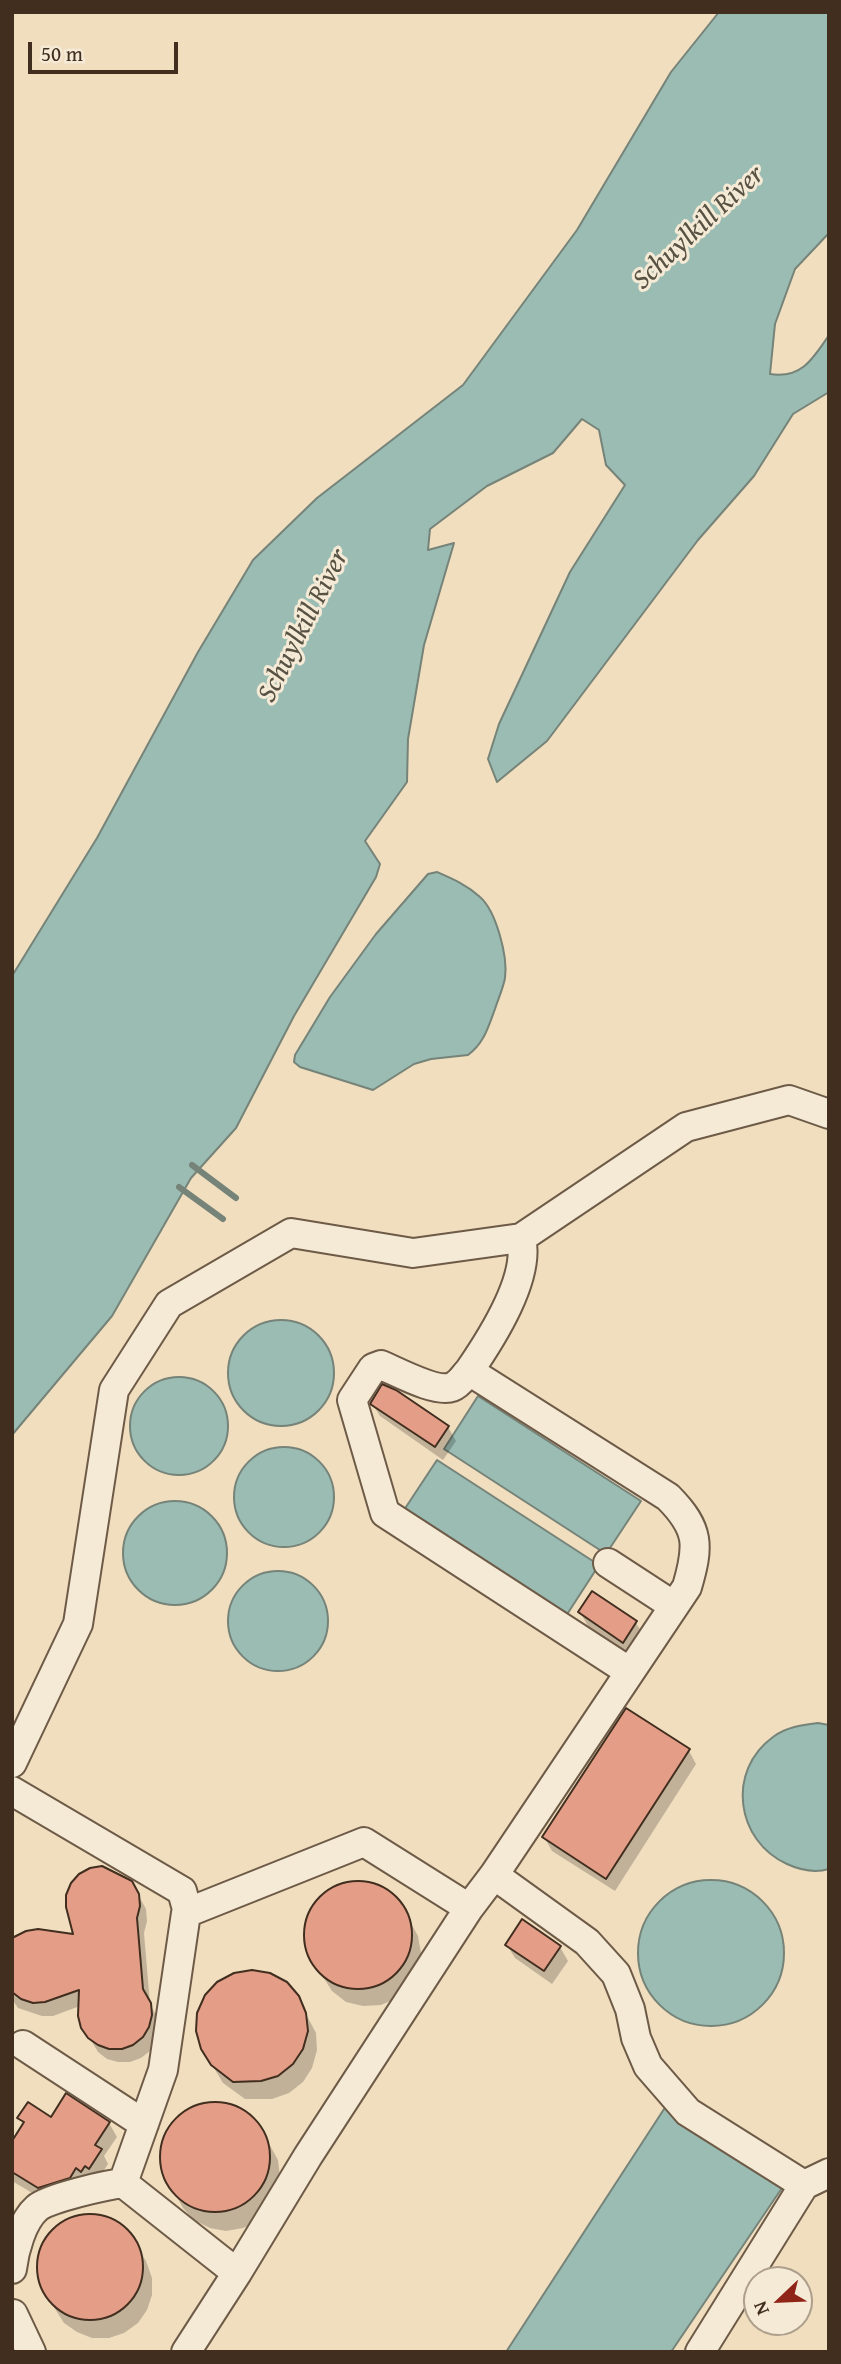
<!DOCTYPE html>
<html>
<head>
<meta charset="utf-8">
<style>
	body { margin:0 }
	#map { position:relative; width:841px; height:2364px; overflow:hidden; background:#f0debf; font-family:"Gentium Book Plus",serif }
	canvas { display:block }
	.frame { position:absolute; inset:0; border:14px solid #412e1f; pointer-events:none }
	.north { position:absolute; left:743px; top:2266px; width:70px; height:70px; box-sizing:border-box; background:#f5ead5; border:2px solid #ad9f8c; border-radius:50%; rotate:247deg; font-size:19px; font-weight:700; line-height:28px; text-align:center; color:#412e1f }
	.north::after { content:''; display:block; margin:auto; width:24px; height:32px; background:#8f2418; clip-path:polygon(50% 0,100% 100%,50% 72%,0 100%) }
	.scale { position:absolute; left:28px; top:42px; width:150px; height:32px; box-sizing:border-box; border:4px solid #412e1f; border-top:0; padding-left:9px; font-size:21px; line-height:24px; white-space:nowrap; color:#412e1f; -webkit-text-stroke:5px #f5ead5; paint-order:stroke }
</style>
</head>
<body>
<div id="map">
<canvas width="841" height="2364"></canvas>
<div class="frame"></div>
<div class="north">N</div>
<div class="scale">50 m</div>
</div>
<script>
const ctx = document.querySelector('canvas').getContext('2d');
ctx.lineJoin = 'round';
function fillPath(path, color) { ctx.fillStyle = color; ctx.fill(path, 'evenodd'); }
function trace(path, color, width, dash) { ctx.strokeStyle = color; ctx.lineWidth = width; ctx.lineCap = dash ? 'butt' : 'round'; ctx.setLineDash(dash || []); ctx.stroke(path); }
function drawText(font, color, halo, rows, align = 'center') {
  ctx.font = font + ' "Gentium Book Plus",serif'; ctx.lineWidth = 6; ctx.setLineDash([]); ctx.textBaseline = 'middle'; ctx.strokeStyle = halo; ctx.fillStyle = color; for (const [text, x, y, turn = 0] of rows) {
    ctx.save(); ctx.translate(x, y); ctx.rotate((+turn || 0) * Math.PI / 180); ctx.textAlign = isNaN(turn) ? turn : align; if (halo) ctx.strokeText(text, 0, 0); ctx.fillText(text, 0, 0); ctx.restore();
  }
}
const water = new Path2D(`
	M719 12H829V233L795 269 775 324 770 374C801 379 813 359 829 335V392L793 414 754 476 698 540 547 741 497 782 488 759 499 724 570 572 625 485 606 465 599 430 582 419 553 453 487 486 430 529 428 550 454 543 424 645 408 739 407 782 365 841 380 864 376 877 294 1016 236 1128 191 1178 112 1316 12 1435V976L97 838 198 652 253 560 317 498 463 385 577 230 671 72Z
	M437 872C453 879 467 885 480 897 496 911 508 956 505 978 503 989 498 999 495 1009 488 1028 484 1043 468 1055L431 1059 414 1064 373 1090 300 1067 294 1062 295 1055 330 997 376 934 428 874Z
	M228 1373a53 53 0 1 1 106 0a53 53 0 1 1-106 0Z
	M130 1426a49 49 0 1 1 98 0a49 49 0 1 1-98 0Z
	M478 1396 641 1501 606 1554 444 1449Z
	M234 1497a50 50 0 1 1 100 0a50 50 0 1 1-100 0Z
	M437 1460 599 1565 564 1619 402 1513Z
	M123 1553a52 52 0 1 1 104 0a52 52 0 1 1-104 0Z
	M228 1621a50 50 0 1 1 100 0a50 50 0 1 1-100 0Z
	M818 1723 829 1725V1869C815 1873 800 1870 787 1864 736 1841 726 1771 773 1737 786 1727 802 1725 818 1723Z
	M638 1953a73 73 0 1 1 146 0a73 73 0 1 1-146 0Z
	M666 2106 784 2185 671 2352H506Z`);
fillPath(water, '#9abcb3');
trace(water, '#768378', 2);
fillPath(new Path2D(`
	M372 1403 448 1427 456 1441 443 1460 380 1416Z
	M580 1612 636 1623 644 1636 631 1656 588 1626Z
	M689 1751 696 1764 615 1891 552 1851 544 1837Z
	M131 1882 146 1909 147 1921 144 1933 150 2004 158 2019 156 2042 150 2051 141 2058 130 2062H118L107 2059 98 2052 83 2027 80 2006 53 2016H42L18 2008 12 1999V1942L75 1936Z
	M354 1882 371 1884 386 1890 399 1902 418 1936 421 1953 419 1971 397 1998 381 2005 363 2006 346 2002 332 1991 311 1958 306 1940V1923L312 1908 323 1895 338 1886Z
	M507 1945 560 1947 568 1961 552 1984 515 1958Z
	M297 1997 316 2033 317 2050 312 2068 303 2082 289 2093 272 2099H245L223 2083 202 2048Z
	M208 2104 227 2105 244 2112 258 2124 278 2160 280 2177 258 2221 243 2228 226 2231 210 2228 194 2220 183 2208 164 2173 162 2155 166 2136 176 2121 191 2110Z
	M19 2118 109 2123 117 2137 104 2156 108 2164 97 2181 44 2200 12 2181V2144L24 2126Z
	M91 2215 109 2218 124 2228 146 2261 152 2278V2295L147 2310 138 2323 124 2333 109 2338H92L77 2332 64 2323 43 2290 38 2274 39 2256 46 2239 57 2226 73 2217Z`), '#0003');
trace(new Path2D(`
	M192 1165 236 1198
	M179 1187 223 1219`), '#768378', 6);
const building = new Path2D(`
	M382 1384 396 1390 449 1426 435 1447 370 1404Z
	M592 1591 637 1621 623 1643 578 1612Z
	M626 1708 690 1749 606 1879 542 1837Z
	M102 1866 132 1881 139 1894 140 1906 137 1918 143 1989 151 2003 152 2015 149 2027 143 2037 133 2045 122 2049H109L98 2045 88 2038 81 2028 78 2016 79 1990 45 2002 33 2003 21 1999 12 1992V1938L26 1931 38 1929 73 1934 66 1907V1895L71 1883 79 1874 90 1868Z
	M304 1935a54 54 0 1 1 108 0a54 54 0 1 1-108 0Z
	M522 1919 561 1946 544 1971 505 1945Z
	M252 1970 270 1973 287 1982 299 1996 306 2013 308 2031 303 2049 293 2064 278 2076 261 2081 233 2082 211 2065 201 2049 196 2031 197 2013 205 1995 217 1982 234 1973Z
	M66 2093 110 2122 95 2145 102 2149 89 2169 85 2166 81 2172 76 2168 70 2178 38 2188 12 2172V2141L24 2122 17 2118 28 2102 51 2117Z
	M160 2157a55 55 0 1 1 110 0a55 55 0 1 1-110 0Z
	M37 2267a53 53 0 1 1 106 0a53 53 0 1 1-106 0Z`);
fillPath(building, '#e49e88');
trace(building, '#412e1f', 2);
const minor = new Path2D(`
	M469 1371C464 1376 460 1384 452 1387 436 1393 398 1372 381 1365L373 1368 352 1400 385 1513 630 1672
	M608 1563 674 1606
	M12 1763 78 1624 114 1390 169 1304 291 1233 413 1253 521 1238 686 1127 789 1100 829 1114
	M12 1791 182 1891 188 1913
	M494 1875 587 1942 616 1974 630 2009 636 2038 648 2066 688 2112 804 2185
	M23 2045 144 2124
	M12 2269C14 2251 22 2221 37 2208 49 2198 106 2185 123 2183
	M237 2273 123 2183 163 2070 186 1913 364 1842 469 1908
	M13 2314 31 2352
	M186 2352 237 2273 308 2156 469 1908 494 1875 687 1587C699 1546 700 1529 668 1497L469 1371C491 1339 531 1277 521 1238
	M700 2352 804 2185 829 2173`);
trace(minor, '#6d5a47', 32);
trace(minor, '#f5ead5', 28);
drawText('italic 28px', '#575244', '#f5ead5', [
	["Schuylkill River",699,228,-43],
	["Schuylkill River",304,626,-63]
]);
</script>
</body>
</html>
